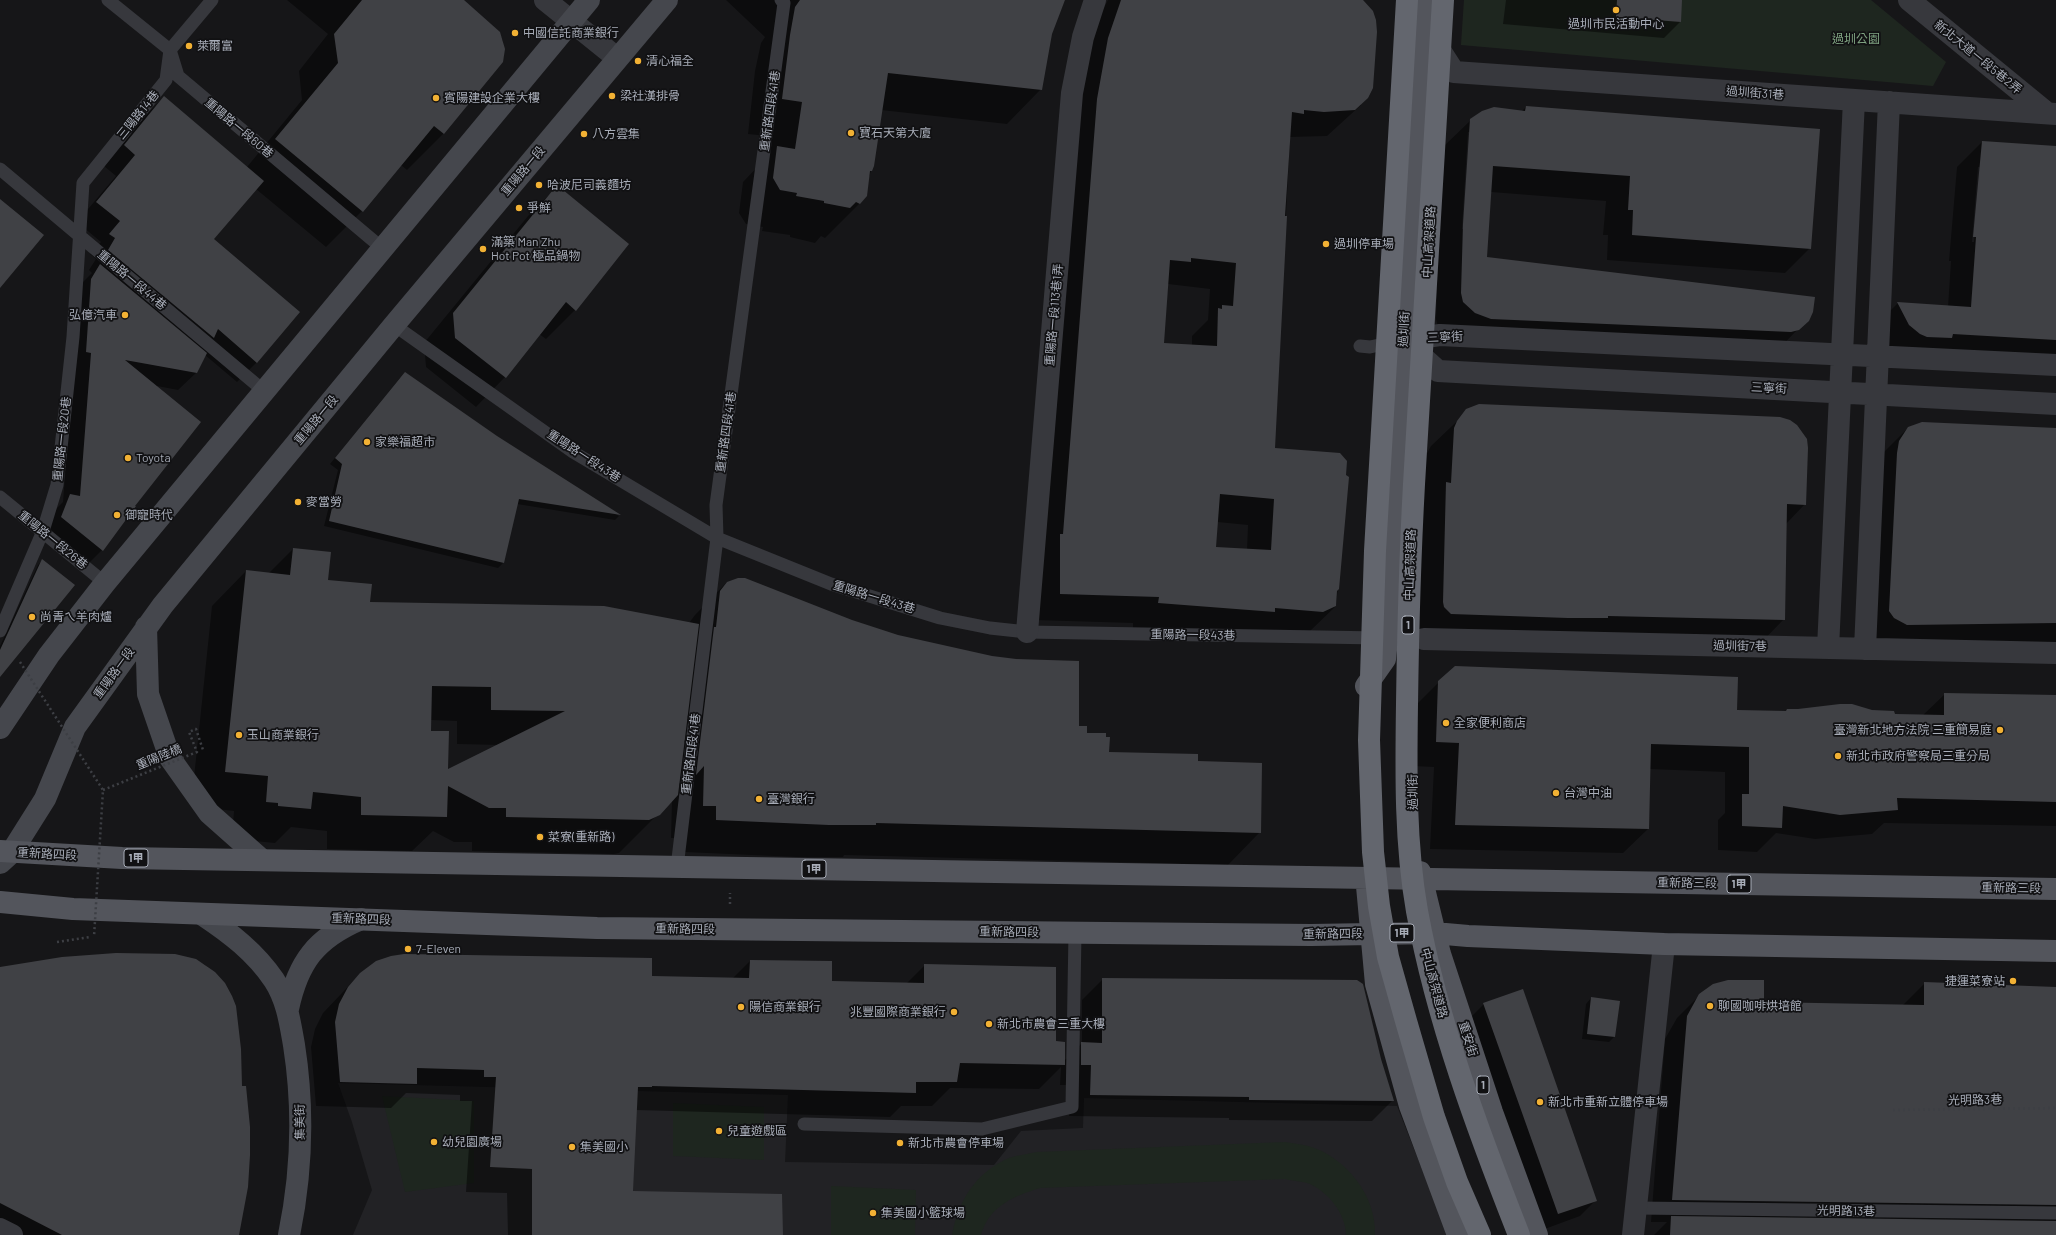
<!DOCTYPE html>
<html>
<head>
<meta charset="utf-8">
<style>
	body { margin:0 }
	canvas { display:block; background:#161618 }
</style>
</head>
<body>
<canvas width="2056" height="1235"></canvas>
<script>
const ctx = document.querySelector('canvas').getContext('2d');
ctx.lineJoin = 'round';
function fillPath(path, color) { ctx.fillStyle = color; ctx.fill(path, 'evenodd'); }
function trace(path, color, width, dash) { ctx.strokeStyle = color; ctx.lineWidth = width; ctx.lineCap = dash ? 'butt' : 'round'; ctx.setLineDash(dash || []); ctx.stroke(path); }
function drawText(font, color, halo, rows, align = 'center') {
  ctx.font = font + ' Barlow,"Noto Sans TC",sans-serif'; ctx.lineWidth = 3.5; ctx.setLineDash([]); ctx.textBaseline = 'middle'; ctx.strokeStyle = halo; ctx.fillStyle = color; for (const [text, x, y, turn = 0] of rows) {
    ctx.save(); ctx.translate(x, y); ctx.rotate((+turn || 0) * Math.PI / 180); ctx.textAlign = isNaN(turn) ? turn : align; if (halo) ctx.strokeText(text, 0, 0); ctx.fillText(text, 0, 0); ctx.restore();
  }
}
fillPath(new Path2D(`
	M338 1083 788 1095 785 1162 994 1165 1021 1131 1083 1128 1084 1098 1397 1106 1448 1235H353L372 1190 352 1122Z`), '#222225');
fillPath(new Path2D(`
	M1464 0H1871L1946 62 1933 86 1461 45Z
	M382 1096 474 1101V1183L405 1192Z
	M673 1103 764 1107V1160L673 1156Z
	M1284 1142C1292 1143 1300 1144 1308 1146 1345 1156 1377 1196 1375 1235H1346C1346 1214 1328 1192 1310 1184 1302 1181 1293 1181 1285 1179L1040 1188C1014 1196 989 1206 981 1235H952C958 1201 976 1172 1009 1158 1018 1155 1028 1154 1037 1152Z
	M831 1186 916 1190 915 1235H831Z`), '#1e261f');
fillPath(new Path2D(`
	M287 0H462L499 32 503 41 504 56 502 61 443 134 407 170 401 165 362 211 326 247 256 189 213 239 257 362 237 382 205 355 197 372 178 390 157 386 133 507H135L102 550 84 568 44 535 52 513 63 502 73 371 82 283 92 273 89 270 96 259 90 254 101 242 77 222 116 176 104 166 144 117 164 97 247 167 302 100 299 71 328 34Z
	M726 0H1065L1051 34 1041 89 1007 124 881 110 871 171 860 203 825 238 821 236 815 243 790 237V235L762 231 763 227 746 224 739 213 743 182 764 160 768 136 748 134 755 71 761 43 765 37Z
	M1108 0H1360L1361 105 1327 136 1290 137 1274 449 1344 529 1336 606 1309 632 1133 629V623L1034 620 1071 126 1099 17ZM1168 284 1210 289 1208 320 1192 336V346L1162 344ZM1217 522 1248 525 1247 550 1214 548Z
	M1506 0H1681L1680 22 1664 38 1503 24Z
	M1526 107 1810 248 1785 273 1607 260 1608 235H1603L1606 201 1491 192 1486 257 1798 329 1773 355 1438 327 1436 319 1438 250 1445 145 1471 120 1522 111ZM1468 132H1470L1464 229H1462Z
	M1982 142 2056 147V365L1902 361 1873 328 1898 303 1948 307 1951 261H1949L1957 167ZM1978 167H1980L1974 242H1972Z
	M557 187 575 310 546 339 539 334 505 377 476 407 426 367 424 343 528 216Z
	M400 378 496 436 619 516 615 520 517 504 503 563 498 568 324 526 338 470 330 464Z
	M1472 407 1805 504 1786 524 1784 619 1754 650 1414 637 1424 459 1431 446Z
	M1908 428 2056 429V649L1868 644 1882 454Z
	M293 549 327 581 369 603 689 623 695 615 727 582 1078 727 1108 753 1197 762 1260 832 1228 865 844 855 843 857H797L684 852V838H671L672 800 619 853 614 854 472 851V842H454L433 831 412 851 327 849V831L291 827 275 843 244 840 232 836 234 811 191 806 212 606 246 571 269 573ZM430 720 457 721V744L500 745 447 771 430 732Z
	M42 561 0 676V646L38 565Z
	M1439 682 1736 711H1872L1894 715H1923L1945 694 2056 696V826L1884 823 1872 834 1815 839 1776 833 1757 852 1718 850V820L1725 813V772L1649 769 1648 829 1623 853 1430 849 1434 767 1412 766 1414 707Z
	M195 960 205 965 224 984 238 1235H0V969Z
	M750 961 831 982 906 984 925 965 1055 1042 1064 1061 1082 1043V1000L1103 979 1380 1059 1393 1100 1372 1121 1229 1120V1118L1069 1116 1070 1085H1060L1061 1067 1039 1089 950 1088 932 1106H901L890 1117 636 1110 632 1192 782 1235H508L507 1193 466 1192 472 1101H460V1095L406 1093 391 1108 316 1106 311 1047 315 1029 323 1013 360 974 732 979Z
	M1925 983 2056 990V1235H1654L1667 1222H1651L1665 1039 1677 1018 1700 995 1763 1003 1902 1006Z
	M1591 998 1619 1002 1614 1037 1609 1042 1582 1039 1586 1004Z
	M1484 1004 1596 1200 1580 1216 1542 1230 1468 1020Z`), '#0007');
fillPath(new Path2D(`
	M362 0H464L500 32 505 49 503 62 444 134 434 126 363 212 275 139 338 63 334 34Z
	M800 0H1065L1052 34 1042 90 888 73 874 166 872 171H870L867 196 860 204 856 202 850 208 824 203V201L796 196 797 193 780 190 773 178 777 146 795 149 802 102 782 99 790 35 795 7Z
	M1121 0H1363L1373 11 1376 20 1377 32 1373 88 1368 98 1355 110 1324 112 1304 110V114L1292 112 1285 216H1287L1275 448 1340 453 1347 461 1346 475 1349 477 1339 589 1337 591 1336 606 1323 612 1275 608V612L1158 603 1159 597 1060 594V534H1063L1097 99 1108 38ZM1191 258 1236 263 1233 306 1222 305V309L1218 308 1217 346 1164 343 1170 260 1191 262ZM1220 494 1274 499 1271 550 1216 547Z
	M1617 0H1682L1681 22 1616 17Z
	M164 96 264 181 214 239 300 312 257 363 218 329 214 338 108 250 115 238 109 234 120 221 96 202 135 155 124 145Z
	M1526 106 1820 129 1811 249 1632 235 1633 210H1628L1630 176 1493 166 1487 257 1815 297 1813 312 1809 321 1799 330 1791 332 1491 319 1475 313 1463 302 1461 293 1463 224 1470 119 1482 111 1494 107 1525 111Z
	M1982 141 2056 146V340L1953 334 1952 338 1927 337 1920 334 1909 325 1897 302 1971 307 1976 237H1973Z
	M557 185 629 244 576 311 566 302 506 378 455 338 453 313Z
	M0 199 44 235 0 288Z
	M100 264 207 353 197 373 125 360 201 422 135 506H136L103 551 61 517 70 494 80 496 91 353 86 352 91 279Z
	M405 372 497 436 621 515 519 499 504 563 329 521 342 464 335 458Z
	M1479 404 1780 417 1790 420 1797 425 1807 439 1808 448 1806 505 1787 504 1785 620 1608 616V618H1568L1451 614 1444 607 1443 602 1446 482 1451 483 1454 428 1457 421 1466 409Z
	M1922 422 2056 428V623L1907 625 1894 618 1889 611 1897 453 1899 441 1908 427Z
	M293 548 331 552 328 580 372 584 370 602 604 606 699 624 678 795 660 815 649 820 506 817V808H489L448 786 447 817 361 815V797L313 792 311 809 278 806V803L266 802 268 776 225 772 246 570 290 575ZM432 686 491 687V710L565 711 448 769 449 731H431Z
	M42 559 75 585 0 677V650Z
	M738 578H745L852 620 898 635 992 656 1016 659 1079 661V726H1087V733H1106V737H1110L1109 752 1198 754V761L1262 763 1261 833 876 823V825H829L716 820V806H703L704 766 696 775 714 627H716L720 591 727 582Z
	M1455 666 1738 677 1737 710 1786 711 1787 709H1798L1840 704H1852L1872 710 1894 711 1895 714 1944 715V693L2056 695V802L1897 798 1898 810 1840 815 1783 806 1782 828 1742 826V794H1749V747L1651 744 1649 829 1455 825 1459 743 1436 742 1438 681Z
	M116 953 175 954 196 959 215 972 225 983 232 996 236 1006 241 1049 242 1086H246L250 1127V1155L248 1187 239 1235H62L0 1203V967L62 957Z
	M404 954 652 958V976L749 978 750 960 832 961V981L924 983V964L1056 967V1041L1065 1042V1065L960 1063 957 1082H916V1093L652 1086V1087H638L633 1191 782 1194 783 1235H532V1169L490 1167 496 1077H484V1070L417 1068V1084L340 1082 335 1022 339 1004 348 987 360 973 376 961 391 956Z
	M1102 978 1357 980 1363 984 1381 1059 1394 1101 1249 1100V1097L1090 1095 1091 1065H1081V1042L1102 1043Z
	M1728 980H1764V1002L1924 1005V982L2056 987V1205L1672 1200 1687 1016 1699 994 1713 984Z
	M1523 989 1597 1201 1558 1214 1483 1003Z
	M1591 997 1620 1001 1615 1037 1587 1034Z
	M1671 1216 2056 1221V1235H1670Z`), '#404145');
trace(new Path2D(`
	M730 904V893
	M57 942 90 937
	M1893 1110 2056 1108`), '#3d3f44', 2.5, [2, 3]);
trace(new Path2D(`
	M108 0 170 50 178 76 382 248
	M0 169 264 391
	M394 325 573 452 717 538 831 584 940 618 990 628 1027 632 1379 638
	M1360 346 1370 347 1393 342
	M0 497 105 583
	M0 631 43 531 57 485 73 337 83 183 166 80 170 50 212 0
	M677 867 717 538 716 505 784 3 781 0
	M804 1124 982 1129 1072 1107 1075 933
	M1637 1208 2056 1213`), '#37383d', 13);
trace(new Path2D(`
	M545 0 617 58
	M1909 0 2047 113
	M1434 41 1454 72 2056 114
	M1404 340 1440 335 2056 365
	M1410 346 1438 371 2056 404
	M1027 632 1072 93 1083 37 1095 0
	M1424 639 2056 653
	M1828 648 1854 100
	M1865 649 1889 102
	M0 1229 12 1235
	M1633 1235 1664 944`), '#37383d', 22);
trace(new Path2D(`
	M146 627 148 694 170 758 209 813 262 860
	M0 728 49 655 105 583 589 0
	M0 863 11 853 45 799 75 727 163 605 394 325 667 0
	M203 915C230 933 255 952 274 980 287 1000 290 1022 294 1045 304 1109 302 1172 289 1235
	M288 1009C298 962 316 938 361 919`), '#45474d', 22);
trace(new Path2D(`
	M1366 686 1385 659 1390 612 1391 548 1423 0
	M0 851 122 858 2056 889
	M1420 872 1440 954 1492 1112 1537 1235
	M1367 886 1376 984 1410 1106 1458 1235
	M0 902 73 909 597 928 1311 935 1434 933 1468 936 1664 944 2056 951`), '#53555c', 22);
trace(new Path2D(`
	M20 662 103 790 94 937
	M103 790 197 752 189 732 196 729 203 750`), '#3d3f44', 2.5, [2, 3]);
trace(new Path2D(`
	M1407 0 1375 551 1369 740 1373 852 1379 906 1388 957 1406 1021 1434 1117 1457 1182 1480 1235
	M1443 0C1433 161 1424 323 1414 484 1410 557 1408 630 1407 704 1406 773 1405 843 1417 911 1437 1021 1478 1131 1519 1235`), '#63666e', 22);
for (const [x, y, r, color] of [
	[1616,10,4,"#f2b134"],
	[515,33,4,"#f2b134"],
	[189,46,4,"#f2b134"],
	[638,61,4,"#f2b134"],
	[612,96,4,"#f2b134"],
	[436,98,4,"#f2b134"],
	[851,133,4,"#f2b134"],
	[584,134,4,"#f2b134"],
	[539,185,4,"#f2b134"],
	[519,208,4,"#f2b134"],
	[1326,244,4,"#f2b134"],
	[483,249,4,"#f2b134"],
	[125,315,4,"#f2b134"],
	[367,442,4,"#f2b134"],
	[128,458,4,"#f2b134"],
	[298,502,4,"#f2b134"],
	[117,515,4,"#f2b134"],
	[32,617,4,"#f2b134"],
	[1446,723,4,"#f2b134"],
	[2000,730,4,"#f2b134"],
	[239,735,4,"#f2b134"],
	[1838,756,4,"#f2b134"],
	[1556,793,4,"#f2b134"],
	[759,799,4,"#f2b134"],
	[540,837,4,"#f2b134"],
	[408,949,4,"#f2b134"],
	[2013,981,4,"#f2b134"],
	[1710,1006,4,"#f2b134"],
	[741,1007,4,"#f2b134"],
	[954,1012,4,"#f2b134"],
	[989,1024,4,"#f2b134"],
	[1540,1102,4,"#f2b134"],
	[719,1131,4,"#f2b134"],
	[434,1142,4,"#f2b134"],
	[900,1143,4,"#f2b134"],
	[572,1147,4,"#f2b134"],
	[873,1213,4,"#f2b134"]
]) { const dot = new Path2D(); dot.arc(x, y, r, 0, 2 * Math.PI); ctx.fillStyle = color; ctx.fill(dot); trace(dot, '#111113', 1.5); }
for (const [x, y, w] of [
	[1408,625,12],
	[136,858,24],
	[814,869,24],
	[1739,884,24],
	[1402,933,24],
	[1483,1085,12]
]) { const box = new Path2D(); box.roundRect(x - w / 2, y - 9, w, 18, 3); ctx.fillStyle = '#111113'; ctx.fill(box); trace(box, '#a8adb8', 1); }
drawText('bold 11px', '#a8adb8', null, [
	["1",1408,625],
	["1甲",136,858],
	["1甲",814,869],
	["1甲",1739,884],
	["1甲",1402,933],
	["1",1483,1085]
]);
drawText('12px', '#a8adb8', '#111113', [
	["過圳市民活動中心",1616,24,"center"],
	["中國信託商業銀行",523,33],
	["萊爾富",197,46],
	["清心福全",646,61],
	["梁社漢排骨",620,96],
	["賓陽建設企業大樓",444,98],
	["寶石天第大廈",859,133],
	["八方雲集",592,134],
	["哈波尼司義麵坊",547,185],
	["爭鮮",527,208],
	["滿築 Man Zhu",491,242],
	["Hot Pot 極品鍋物",491,256],
	["過圳停車場",1334,244],
	["弘億汽車",117,315,"right"],
	["家樂福超市",375,442],
	["Toyota",136,458],
	["麥當勞",306,502],
	["御寵時代",125,515],
	["尚青ㄟ羊肉爐",40,617],
	["全家便利商店",1454,723],
	["臺灣新北地方法院 三重簡易庭",1992,730,"right"],
	["玉山商業銀行",247,735],
	["新北市政府警察局三重分局",1846,756],
	["台灣中油",1564,793],
	["臺灣銀行",767,799],
	["菜寮(重新路)",548,837],
	["7-Eleven",416,949],
	["捷運菜寮站",2005,981,"right"],
	["聊國咖啡烘培館",1718,1006],
	["陽信商業銀行",749,1007],
	["兆豐國際商業銀行",946,1012,"right"],
	["新北市農會三重大樓",997,1024],
	["新北市重新立體停車場",1548,1102],
	["兒童遊戲區",727,1131],
	["幼兒園廣場",442,1142],
	["新北市農會停車場",908,1143],
	["集美國小",580,1147],
	["集美國小籃球場",881,1213]
], 'left');
drawText('12px', '#7fa381', '#111113', [
	["過圳公園",1856,39]
]);
drawText('12px', '#a8adb8', '#111113', [
	["新北大道一段5巷2弄",1978,57,39],
	["過圳街31巷",1755,93,4],
	["重新路四段41巷",770,111,-82],
	["三陽路14巷",138,115,-51],
	["重陽路一段60巷",239,128,40],
	["重陽路一段",523,171,-50],
	["中山高架道路",1429,242,-87],
	["重陽路一段44巷",132,280,40],
	["重陽路一段113巷1弄",1054,315,-85],
	["過圳街",1404,329,-87],
	["三寧街",1445,337,-2],
	["三寧街",1769,388,3],
	["重陽路一段",316,420,-50],
	["重新路四段41巷",726,432,-82],
	["重陽路一段20巷",62,439,-84],
	["重陽路一段43巷",584,456,33],
	["重陽路一段26巷",53,540,39],
	["中山高架道路",1410,565,-88],
	["重陽路一段43巷",874,597,17],
	["重陽路一段43巷",1193,635,1],
	["過圳街7巷",1740,646,1],
	["重陽路一段",114,673,-54],
	["重新路四段41巷",691,754,-83],
	["重陽陸橋",159,757,-22],
	["過圳街",1413,792,-91],
	["重新路四段",47,854,3],
	["重新路三段",1687,883,1],
	["重新路三段",2011,888,1],
	["重新路四段",361,919,2],
	["重新路四段",685,929,1],
	["重新路四段",1009,932,1],
	["重新路四段",1333,934,-1],
	["中山高架道路",1434,983,75],
	["重安街",1468,1039,72],
	["光明路3巷",1975,1100,-1],
	["集美街",300,1122,-91],
	["光明路13巷",1846,1211,1]
]);
</script>
</body>
</html>
